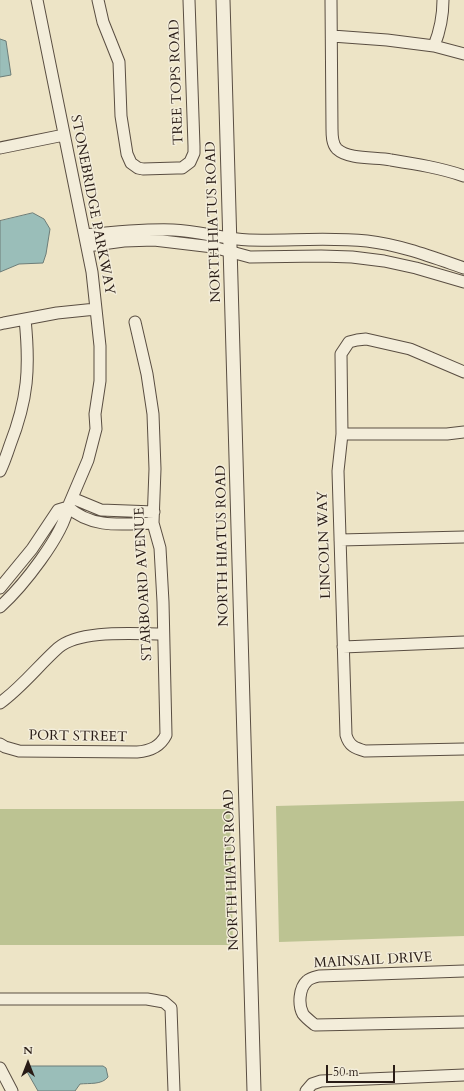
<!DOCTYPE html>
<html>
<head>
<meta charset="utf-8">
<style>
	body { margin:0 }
	#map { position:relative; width:464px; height:1091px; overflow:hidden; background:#ede4c6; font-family:Cardo,serif }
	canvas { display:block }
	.north { position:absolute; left:8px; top:1043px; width:40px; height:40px; -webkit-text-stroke:3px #f3edda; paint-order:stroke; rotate:0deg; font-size:11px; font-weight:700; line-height:16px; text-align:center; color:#291c16 }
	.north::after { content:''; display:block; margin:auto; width:14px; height:18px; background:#291c16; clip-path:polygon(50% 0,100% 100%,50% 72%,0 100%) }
	.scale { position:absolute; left:326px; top:1065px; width:69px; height:18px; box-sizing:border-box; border:2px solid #291c16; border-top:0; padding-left:5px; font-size:12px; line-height:14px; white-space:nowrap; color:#291c16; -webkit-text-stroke:3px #f3edda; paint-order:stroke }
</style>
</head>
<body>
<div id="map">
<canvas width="464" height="1091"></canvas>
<div class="north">N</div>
<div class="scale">50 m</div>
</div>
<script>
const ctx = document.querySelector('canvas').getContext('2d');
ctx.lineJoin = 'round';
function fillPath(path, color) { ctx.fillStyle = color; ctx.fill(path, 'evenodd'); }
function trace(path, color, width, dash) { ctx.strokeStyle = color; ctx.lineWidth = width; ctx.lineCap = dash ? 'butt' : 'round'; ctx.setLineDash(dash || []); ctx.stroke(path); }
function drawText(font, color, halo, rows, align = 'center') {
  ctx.font = font + ' Cardo,serif'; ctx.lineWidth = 3; ctx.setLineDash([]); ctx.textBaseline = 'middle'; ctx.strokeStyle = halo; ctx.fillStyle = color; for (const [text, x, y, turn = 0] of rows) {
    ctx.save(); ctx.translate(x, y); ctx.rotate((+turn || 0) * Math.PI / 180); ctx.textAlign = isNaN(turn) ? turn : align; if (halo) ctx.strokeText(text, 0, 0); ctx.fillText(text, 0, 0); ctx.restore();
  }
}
fillPath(new Path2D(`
	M464 801V936L279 942 276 806Z
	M0 809H230L233 945H0Z`), '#bcc392');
const water = new Path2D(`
	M0 39 6 41 11 75 0 77Z
	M33 213 44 219 50 229 46 254 43 263 19 264 0 272V221Z
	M29 1066H103L106 1068 108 1077C102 1085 89 1083 80 1084L75 1091H38L26 1070Z`);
fillPath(water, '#9abeb9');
trace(water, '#6d7d78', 1);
const minor = new Path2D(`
	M98 0 103 22 119 62 121 116 127 154 131 163 138 168 143 169 177 168H182L190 162 194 153V146L189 0
	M331 0 332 129C332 135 332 144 337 149 349 160 376 157 391 160 416 164 441 168 464 176
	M332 36 387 40 434 46 464 54
	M434 46C440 31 443 16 443 0
	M0 148 64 135
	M85 235C114 232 144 229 173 230 199 231 223 239 249 240 288 241 328 237 367 241 401 245 432 257 464 268
	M87 246 124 241 154 240 213 247 250 257 321 256 352 257 384 261 416 268 464 282
	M0 324 4 323 57 313 96 309
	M464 372 410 349 366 339 357 340 349 342 341 354 342 434 338 471 346 735C349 746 355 748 365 751L464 749
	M342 434H447L464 432
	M0 471C4 463 7 454 10 445 28 399 30 368 25 319
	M72 498 101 510 154 512
	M68 507C92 529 123 524 153 523
	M340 540 464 537
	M0 588 32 549 58 510 68 507
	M0 607C22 587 63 536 68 507L88 460 96 429 95 414 100 381V346L92 272 37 0
	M343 647 464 642
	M0 703C22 687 38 666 58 648 80 629 135 634 163 634
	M0 744 5 747 19 751 137 752C150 751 160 747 166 735L163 602 160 548 153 523 155 469 153 414 147 374 135 322
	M464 971 319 976C315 977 310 978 307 981 299 988 298 1005 303 1014 306 1018 310 1021 315 1025L464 1022
	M0 999H147L164 1002 171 1008 174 1091
	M0 1068 12 1091
	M306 1091 312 1084 321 1081 464 1075`);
const tertiary = new Path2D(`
	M223 0C235 364 242 727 254 1091`);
trace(minor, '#5a4e42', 13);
trace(tertiary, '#5a4e42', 15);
trace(minor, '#f3edda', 11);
trace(tertiary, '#f3edda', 13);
drawText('14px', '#291c16', '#f3edda', [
	["TREE TOPS ROAD",177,82,-92],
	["STONEBRIDGE PARKWAY",92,205,79],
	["NORTH HIATUS ROAD",214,222,-92],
	["LINCOLN WAY",325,545,-92],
	["NORTH HIATUS ROAD",223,546,-91],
	["STARBOARD AVENUE",144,584,-93],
	["PORT STREET",78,737,1],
	["NORTH HIATUS ROAD",232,870,-92],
	["MAINSAIL DRIVE",373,961,-3]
]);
</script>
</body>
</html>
